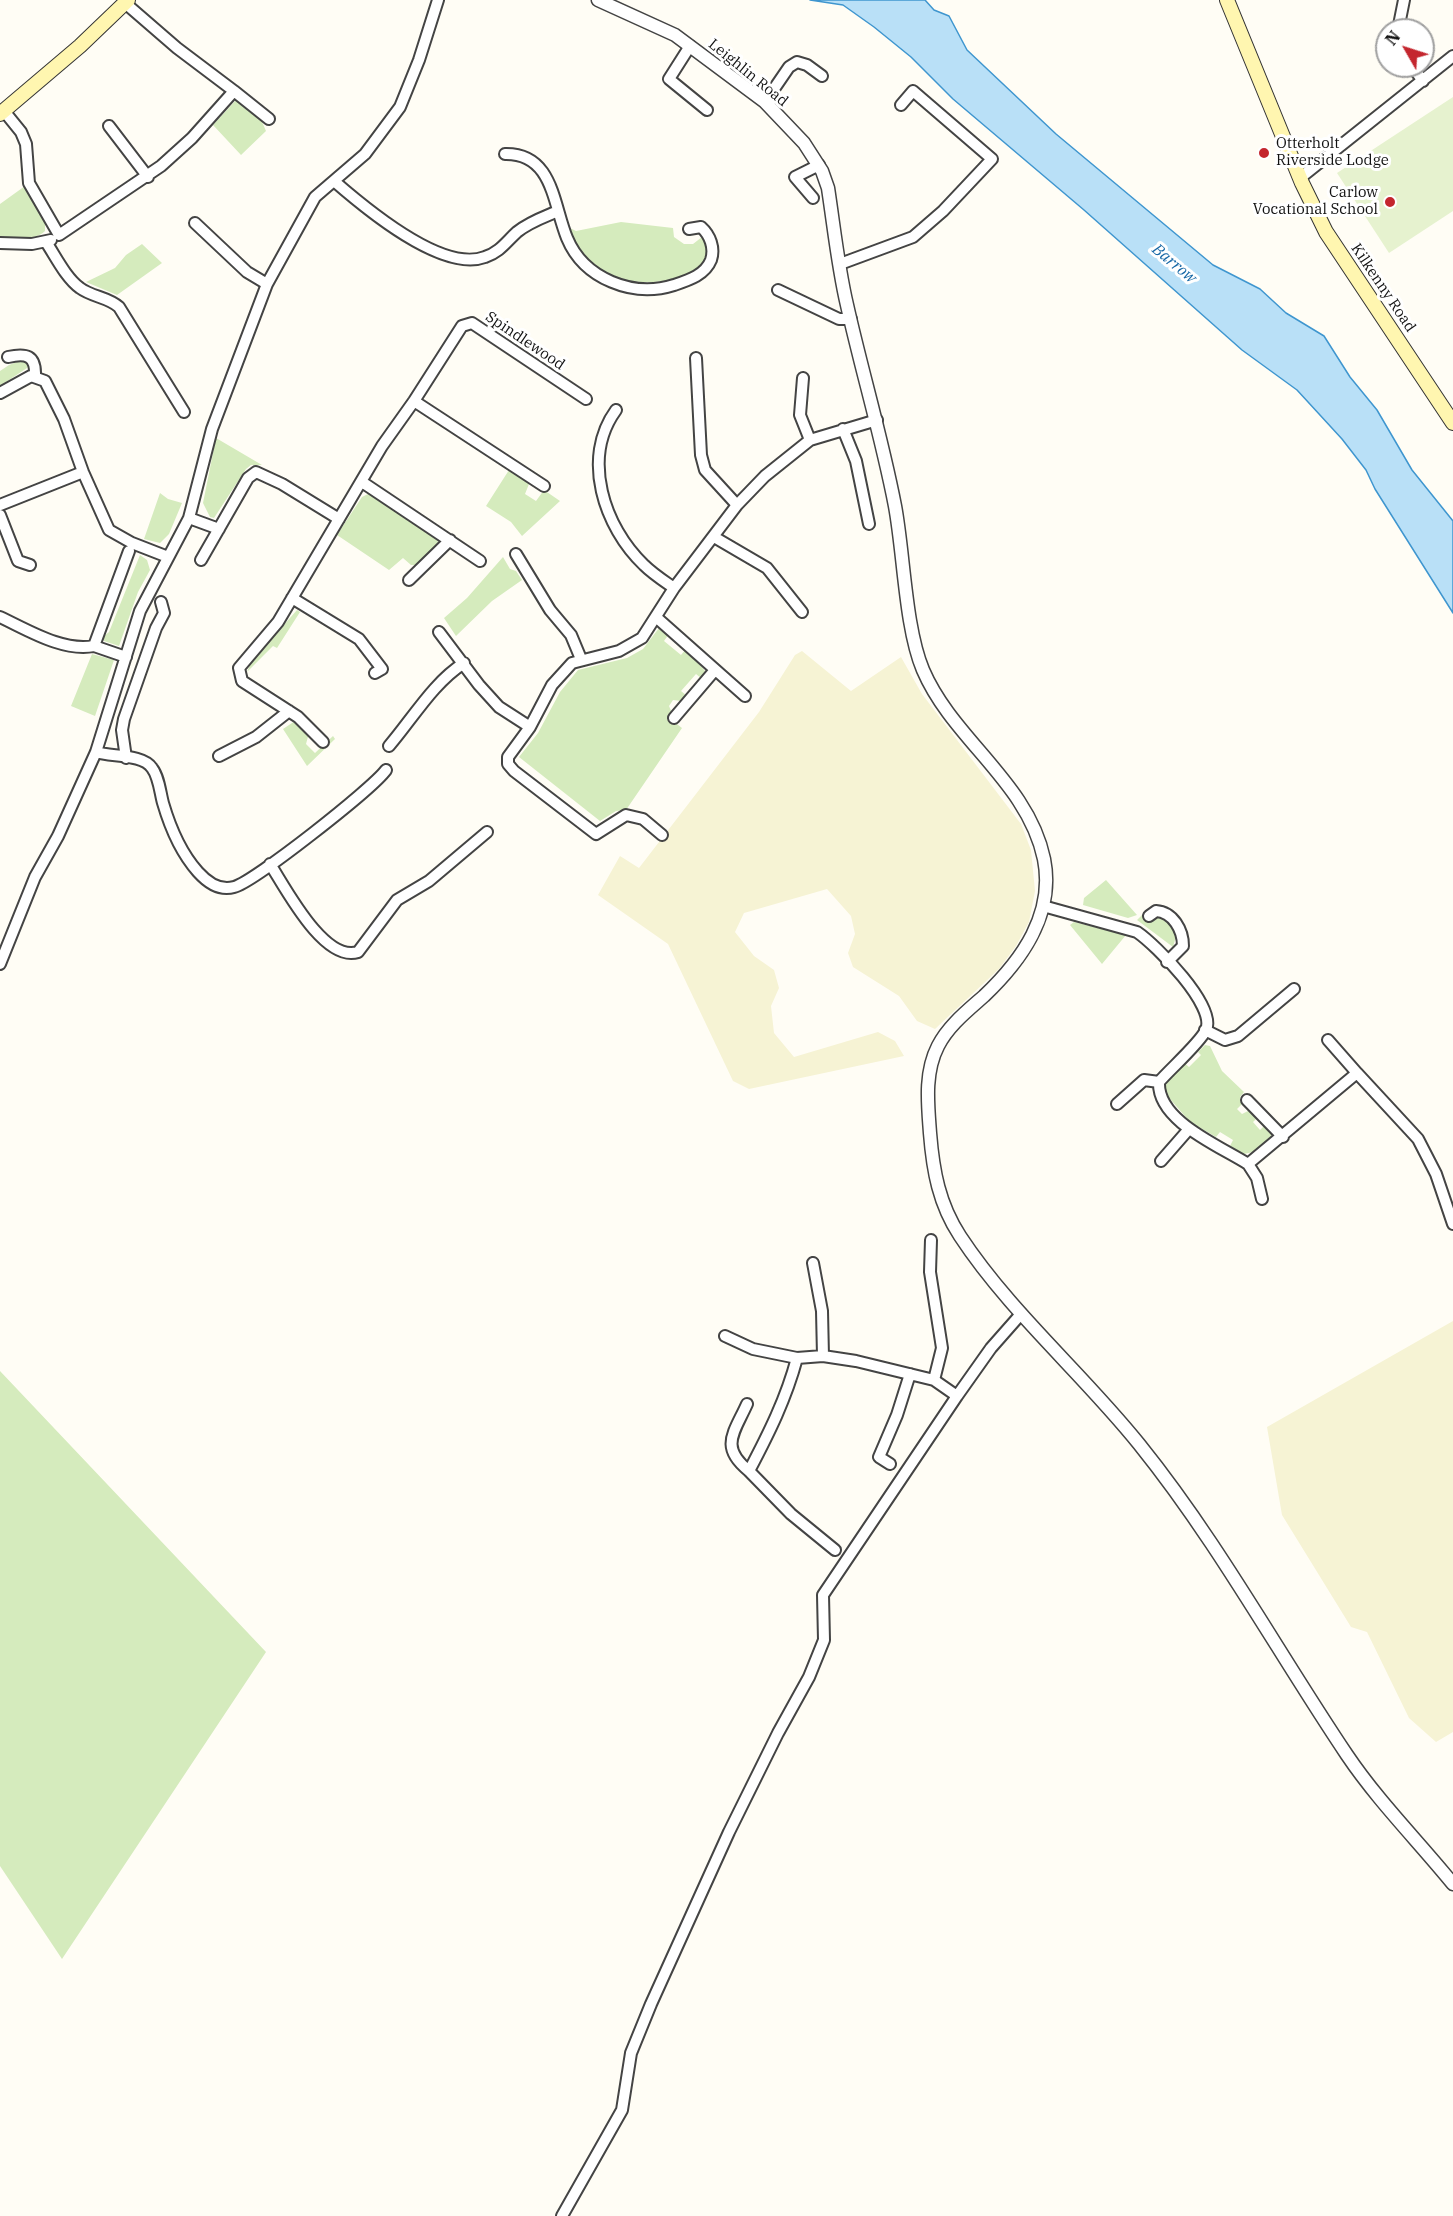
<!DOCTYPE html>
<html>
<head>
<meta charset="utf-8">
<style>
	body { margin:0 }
	#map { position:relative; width:1453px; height:2216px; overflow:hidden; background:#fffdf5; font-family:"IBM Plex Serif",serif }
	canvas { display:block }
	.north { position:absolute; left:1375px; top:18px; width:60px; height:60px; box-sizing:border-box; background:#fff; border:2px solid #a0a0a0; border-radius:50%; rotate:309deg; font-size:16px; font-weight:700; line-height:24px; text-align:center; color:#111 }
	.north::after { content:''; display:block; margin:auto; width:21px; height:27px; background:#c4262e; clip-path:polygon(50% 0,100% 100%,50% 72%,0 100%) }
</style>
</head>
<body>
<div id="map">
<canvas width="1453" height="2216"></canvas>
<div class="north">N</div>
</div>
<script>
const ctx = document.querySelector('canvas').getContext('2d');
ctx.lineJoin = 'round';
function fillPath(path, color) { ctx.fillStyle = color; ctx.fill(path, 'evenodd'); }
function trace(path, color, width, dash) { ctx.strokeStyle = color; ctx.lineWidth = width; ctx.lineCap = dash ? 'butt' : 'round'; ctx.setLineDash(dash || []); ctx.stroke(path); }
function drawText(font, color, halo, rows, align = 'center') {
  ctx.font = font + ' "IBM Plex Serif",serif'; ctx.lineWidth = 6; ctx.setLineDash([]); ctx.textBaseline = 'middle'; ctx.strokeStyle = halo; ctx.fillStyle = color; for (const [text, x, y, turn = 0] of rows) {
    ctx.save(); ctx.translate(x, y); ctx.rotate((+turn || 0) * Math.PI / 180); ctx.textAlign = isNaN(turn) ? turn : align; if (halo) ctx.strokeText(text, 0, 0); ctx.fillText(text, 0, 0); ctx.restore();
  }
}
fillPath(new Path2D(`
	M802 651 851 691 901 657 922 694 1021 824 1031 850 1035 891 1029 922 1016 946 999 969 935 1029 917 1021 899 996 853 967 848 953 855 934 851 916 827 889 744 913 735 932 754 956 774 970 779 988 771 1006 774 1033 794 1057 878 1032 895 1041 904 1056 749 1089 733 1081 668 944 598 895 620 856 639 868 759 712 795 655Z
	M1453 1321V1732L1436 1742 1409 1718 1367 1632 1351 1627 1282 1515 1267 1427Z`), '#f6f3d4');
fillPath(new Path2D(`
	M237 99 260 117 266 131 241 155 213 125Z
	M25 186 45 219V231C34 242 14 238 0 236V204Z
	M621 222 673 228 674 237 684 244H693L702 237C727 285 634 289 607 275 586 265 575 245 566 226L576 231Z
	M142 244 162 263 117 295 86 282 115 268 126 255Z
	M25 359 30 366 0 386V371L9 365Z
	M216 438 262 465H251L246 469 214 518 210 517 203 503Z
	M509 470 529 484 525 494 536 501 544 490 560 501 522 536 511 522 486 506Z
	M160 493 168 499 182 503 169 534 160 543 144 539Z
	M370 493 437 539 439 545 417 565H411L403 558 389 570 337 535 362 497Z
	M140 555 147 560 150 570 138 592 119 646 104 641 103 637 109 632Z
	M503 557 510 569 516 571 522 580 492 601 456 636 444 618 467 598Z
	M297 610 300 612 277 648 273 646 247 672 251 662Z
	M659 628 669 634 664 641 681 655 686 649 705 671 702 679 696 674 681 691 687 696 681 701 673 700 669 706 672 713 669 718 682 728 626 810 616 811 600 821 519 757 538 733 560 692 578 670 627 658 643 649Z
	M92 654 114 660 95 716 71 706Z
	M295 721 309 733 306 744 315 753 333 736 335 739 307 766 283 729Z
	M1106 880 1137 915 1128 918 1083 905 1084 898Z
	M1158 914 1165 916 1177 933 1173 947 1137 920 1142 915 1148 922Z
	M1074 922 1126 935 1102 964 1070 925Z
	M1205 1045 1210 1046 1222 1071 1244 1092 1240 1097 1242 1104 1237 1109 1242 1114 1250 1110 1258 1117 1253 1122 1260 1130 1265 1125 1271 1130V1138L1253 1152 1244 1154 1230 1146 1233 1140 1220 1132 1216 1137 1190 1122 1164 1092 1167 1082 1183 1062 1189 1067 1201 1055 1198 1052Z
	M0 1371 266 1652 62 1959 0 1866Z`), '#d5ebbd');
fillPath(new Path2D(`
	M1453 97V211L1389 253 1337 173Z`), '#e6f2cf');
const water = new Path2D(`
	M810 0H925L934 10 949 16 967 50 1056 134 1213 265 1260 289 1286 313 1324 336 1350 377 1377 410 1412 470 1453 521V613L1375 489 1366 470 1342 439 1297 390 1242 350 1084 210 953 99 911 57 874 27 843 5Z`);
fillPath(water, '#b9e0f7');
trace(water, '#3f96cf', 1.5);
const minor = new Path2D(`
	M1398 30 1404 0
	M690 46 669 79 707 110
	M1412 66 1423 81
	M234 91 269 119
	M765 102 789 67 797 62 807 65 822 76
	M4 111 21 132 26 144 29 183 59 235 161 166 192 138 234 91 177 48 125 3
	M109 126 148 177
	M505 154C553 153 553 204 567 238 584 279 633 298 674 285 689 280 705 275 711 260 715 248 710 235 701 227L689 229
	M1300 178 1453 56
	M334 181C365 208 442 273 485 257 500 252 506 242 517 232 529 222 544 217 558 211
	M813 198 795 177 819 165
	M195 223 247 272 267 284
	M46 242C56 257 66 278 80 288 92 297 108 297 119 307L184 412
	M0 243 32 244 51 240
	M840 264 913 237 943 211 992 159 913 91 901 105
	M778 290 839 319H851
	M8 357C26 353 36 355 35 376
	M696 358 701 455 705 470 737 505
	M803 378 800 415 810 440
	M0 393 31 376 45 381 64 419 83 472 109 530 132 543 168 557
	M414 401 544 486
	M616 410C581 458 604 527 644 565 653 574 664 581 674 588
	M843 429 856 461 869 524
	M362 482 480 561
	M0 505 83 472
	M0 515 18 561 30 565
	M189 518 219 529
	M714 537 767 568 802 612
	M516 554 550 610 571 635 581 659
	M201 560 248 478 256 472 282 484 339 519
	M409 580 450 540
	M292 598 359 639 382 669 375 673
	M0 617C28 630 63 652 94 646L129 551
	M657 618 745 696
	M439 632 479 685 499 707 530 727
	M94 646 126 657
	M674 718 715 670
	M323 742 298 717 242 681 239 668 278 622 382 446 414 401 462 326 472 323 586 399
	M389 746C413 718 433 683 464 663
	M96 752C111 757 143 754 152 768 159 777 160 792 163 803 170 827 181 853 198 872 207 882 220 891 234 887 254 882 372 789 386 770
	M219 756 256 737 289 711
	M126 758 122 730 124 719 156 628 164 613 161 602
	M662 835 643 819 626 815 596 834 514 771 508 764V757L530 727 552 685 572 663 619 651 642 638 674 588 737 505 765 476 810 440 877 420
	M270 864C285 887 324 963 358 952L397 900 429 881 487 832
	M1043 906 1137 932C1156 945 1217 1006 1206 1030 1199 1044 1170 1069 1159 1082 1157 1121 1220 1146 1248 1164L1357 1073 1418 1139 1436 1174 1453 1224
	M1149 916 1156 911C1173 912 1183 930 1183 946L1167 962
	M0 964 35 877 58 836 96 752 140 611 189 518 212 429 267 284 315 197 365 154 400 107 419 60 438 0
	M1205 1030 1225 1040 1238 1036 1294 989
	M1328 1040 1357 1073
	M1247 1100 1283 1137
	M1117 1104 1144 1080 1159 1082
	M1161 1161 1189 1129
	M1248 1164 1257 1178 1262 1199
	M931 1240 930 1272 942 1348 934 1380
	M813 1263 822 1311 823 1356
	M725 1336 753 1349 797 1358 823 1356 856 1361 934 1380 957 1396
	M797 1358C786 1399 769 1433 749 1471L791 1514 835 1550
	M747 1404C734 1433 719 1447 749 1471
	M890 1464 879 1457 897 1415 910 1374
	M562 2216 622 2110 631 2053 651 2004 729 1832 778 1733 809 1677 824 1640 823 1595 957 1396 991 1348 1021 1314`);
const tertiary = new Path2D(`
	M598 0 675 35 765 102 804 143 822 171 828 188C834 227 838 267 847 305 862 372 882 438 895 506 904 554 905 627 923 670 953 740 1028 782 1044 859 1055 914 1022 960 984 996 967 1011 948 1026 938 1046 924 1073 928 1105 930 1133 933 1171 939 1204 960 1236 1010 1312 1082 1373 1139 1444 1218 1542 1277 1651 1347 1755 1378 1801 1418 1841 1453 1884`);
const secondary = new Path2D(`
	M1227 0 1302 183 1326 232 1453 423
	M0 114 80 46 128 0`);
trace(minor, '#444', 14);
trace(tertiary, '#444', 15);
trace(secondary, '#333', 16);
trace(minor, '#fff', 10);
trace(tertiary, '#fff', 12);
trace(secondary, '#fff6b0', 14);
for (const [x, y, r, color] of [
	[1264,153,6,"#c4262e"],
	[1390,202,6,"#c4262e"]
]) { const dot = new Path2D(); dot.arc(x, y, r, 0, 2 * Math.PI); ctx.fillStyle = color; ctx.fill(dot); trace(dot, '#fff', 2); }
drawText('15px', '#111', '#fff', [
	["Leighlin Road",748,73,39],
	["Kilkenny Road",1383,288,56],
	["Spindlewood",525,341,34]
]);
drawText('15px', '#111', '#fff', [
	["Otterholt",1276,144],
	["Riverside Lodge",1276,161],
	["Carlow",1378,193,"right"],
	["Vocational School",1378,210,"right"]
], 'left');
drawText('italic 16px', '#1768a6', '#fff', [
	["Barrow",1174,264,40]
]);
</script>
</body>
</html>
